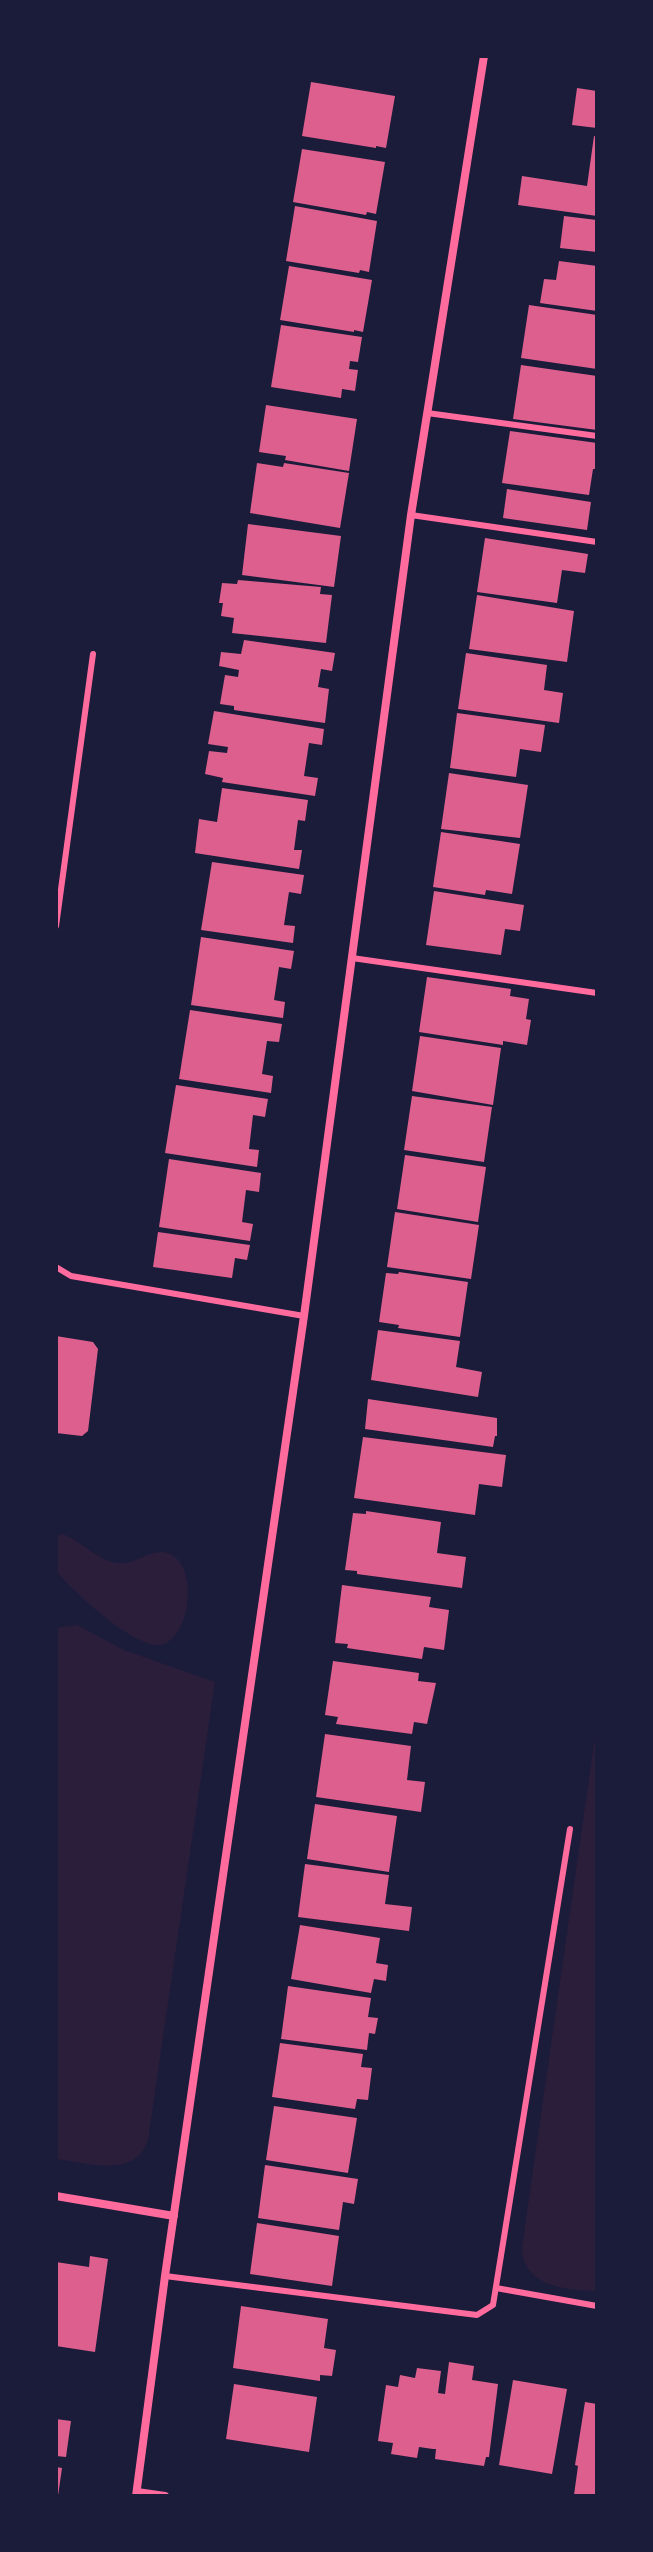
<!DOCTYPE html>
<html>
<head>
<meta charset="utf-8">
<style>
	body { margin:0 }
	#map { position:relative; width:653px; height:2552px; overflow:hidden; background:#1b1b3a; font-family:"Libre Baskerville",serif }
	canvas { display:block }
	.frame { position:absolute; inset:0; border:58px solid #1b1b3a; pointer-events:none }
</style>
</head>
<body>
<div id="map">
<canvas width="653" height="2552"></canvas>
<div class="frame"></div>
</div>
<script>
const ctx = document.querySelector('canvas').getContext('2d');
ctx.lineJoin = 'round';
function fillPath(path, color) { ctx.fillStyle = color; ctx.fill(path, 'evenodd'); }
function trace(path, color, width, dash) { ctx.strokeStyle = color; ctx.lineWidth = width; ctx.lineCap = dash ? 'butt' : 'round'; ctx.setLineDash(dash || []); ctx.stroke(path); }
fillPath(new Path2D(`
	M63 1534C81 1541 97 1560 117 1563 135 1566 153 1546 170 1554 198 1566 191 1634 164 1644 139 1654 72 1590 56 1571V1536Z
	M77 1625 124 1650 215 1682 148 2140C136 2179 87 2163 56 2159V1628Z
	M597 1723V2291C567 2290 522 2287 522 2247Z`), '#2a1e3b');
fillPath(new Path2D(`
	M311 82 395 96 386 148 376 146V148L302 136Z
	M577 88 597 91V128L572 125Z
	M594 136 597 137V216L518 205 522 176 587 186Z
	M302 149 385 162 376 214 367 212 366 215 293 202Z
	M295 206 377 221 369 272 360 270 359 273 286 261Z
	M564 216 597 220V252L560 248Z
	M559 261 597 266V311L540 303 544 279 556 280Z
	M289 266 372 280 363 332 354 330V332L280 320Z
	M529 305 597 315V369L521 358Z
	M281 325 362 337 358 362 350 361 349 369 358 370 355 391 342 389 341 398 271 387Z
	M521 365 597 376V430L513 419Z
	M266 405 357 419 349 471 285 460 286 456 259 452Z
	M510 431 597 443V469H593L589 495 502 483Z
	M257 463 283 467 284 463 349 473 340 528 250 513Z
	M507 489 591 502 587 530 503 518Z
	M248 524 341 536 334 587 242 575Z
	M485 538 588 554 585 573 562 570 557 603 477 592Z
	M238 580 321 587 320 594 332 595 326 643 232 633 234 618 221 616 223 603H219L222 583 237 584Z
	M477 595 574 611 567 662 469 649Z
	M244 640 335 653 332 671 321 669 318 687 329 689 325 723 234 710V706L220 704 225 675 238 677 239 670 219 666 221 652 241 654Z
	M466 653 547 665 544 690 563 693 559 723 458 709Z
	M214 711 324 729 322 745 309 743 304 776 318 778 315 796 222 782 223 778 205 774 209 751 227 753 228 747 208 744Z
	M457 713 545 725 541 752 520 749 516 777 450 768Z
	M449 773 528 785 520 838 441 829Z
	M222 788 308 800 305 821 298 820 294 850H302L299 869 195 853 199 819 217 822Z
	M441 832 520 844 512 894 486 890 485 895 433 887Z
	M212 862 304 875 301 894 289 892 284 925 295 926 293 943 201 930Z
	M434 891 524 905 520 931 505 929 501 955 426 945Z
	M201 937 294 951 291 969 279 967 274 1000 285 1002 283 1018 191 1005Z
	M427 977 511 989 510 996 529 999 526 1019 531 1020 527 1045 503 1041V1045L419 1032Z
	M190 1010 282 1024 279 1042 267 1041 262 1074 273 1076 271 1093 179 1079Z
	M420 1036 501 1048 493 1105 412 1091Z
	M176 1085 268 1099 265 1117 253 1115 249 1149 259 1150 257 1167 165 1153Z
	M412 1096 492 1107 484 1162 404 1150Z
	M405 1155 486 1167 478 1222 397 1209Z
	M169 1159 261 1173 259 1192 246 1190 242 1222 253 1224 250 1241 159 1227Z
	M395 1212 479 1225 471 1279 387 1267Z
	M158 1232 250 1245 247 1260 235 1258 232 1278 153 1267Z
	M399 1272 468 1282 460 1337 398 1328 399 1325 379 1322 386 1273 398 1274Z
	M378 1330 460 1341 456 1367 482 1372 478 1397 371 1380Z
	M56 1336 93 1342 98 1349 88 1431 82 1436 56 1433Z
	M368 1399 497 1418V1436H495L493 1447 365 1429Z
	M363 1437 506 1455 502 1487 479 1484 475 1515 354 1498Z
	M366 1511 441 1522 437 1553 466 1557 462 1588 357 1574V1571L345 1570 353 1513 366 1514Z
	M342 1585 431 1597 429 1607 449 1610 444 1650 424 1647 422 1659 347 1648 348 1644 335 1643Z
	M333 1661 419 1673 418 1681 436 1683 427 1724 414 1722 412 1734 336 1724 338 1717 325 1715Z
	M325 1734 411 1746 407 1780 425 1782 421 1812 316 1797Z
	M315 1804 397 1816 389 1872 307 1859Z
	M305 1864 389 1875 385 1904 412 1907 409 1931 298 1917Z
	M300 1925 380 1938 376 1963 388 1965 386 1981 374 1979 371 1993 291 1979Z
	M288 1986 371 1998 368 2017 378 2018 375 2034 369 2033 367 2050 281 2039Z
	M280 2043 363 2054 361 2067 372 2068 368 2100 357 2099 355 2109 272 2097Z
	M274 2106 357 2118 348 2173 266 2160Z
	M265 2165 358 2179 354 2204 343 2202 339 2230 258 2218Z
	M257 2223 339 2236 332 2286 250 2274Z
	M90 2256 108 2259 95 2352 56 2346V2262L89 2267Z
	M241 2306 328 2319 324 2348 336 2350 332 2376 320 2375V2381L233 2368Z
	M449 2362 474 2366 472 2380 498 2384 489 2457H486L484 2466 435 2459 436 2449H433L419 2447 417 2458 391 2454 393 2443 378 2441 386 2385 398 2387 400 2375 415 2378 417 2368 441 2371 438 2393 445 2394Z
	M513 2380 567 2389 552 2474 499 2465Z
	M234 2384 317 2397 309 2452 226 2439Z
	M585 2402 597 2404V2496L574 2495 578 2466 575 2465Z
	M56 2419 71 2421 66 2457 56 2456Z
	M56 2467 62 2468 58 2496H56Z`), '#dd5f8e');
trace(new Path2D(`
	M427 413 597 436
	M411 515 597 542
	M56 926 93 654
	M352 958 597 993
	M56 1267 71 1276 304 1316
	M165 2276 477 2315 493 2305 570 1829
	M496 2288 597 2306`), '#ff6b9d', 6);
trace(new Path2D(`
	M56 2196 174 2216
	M137 2492 165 2496
	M136 2496 165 2276 304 1316 411 515 484 56`), '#ff6b9d', 8);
</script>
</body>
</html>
